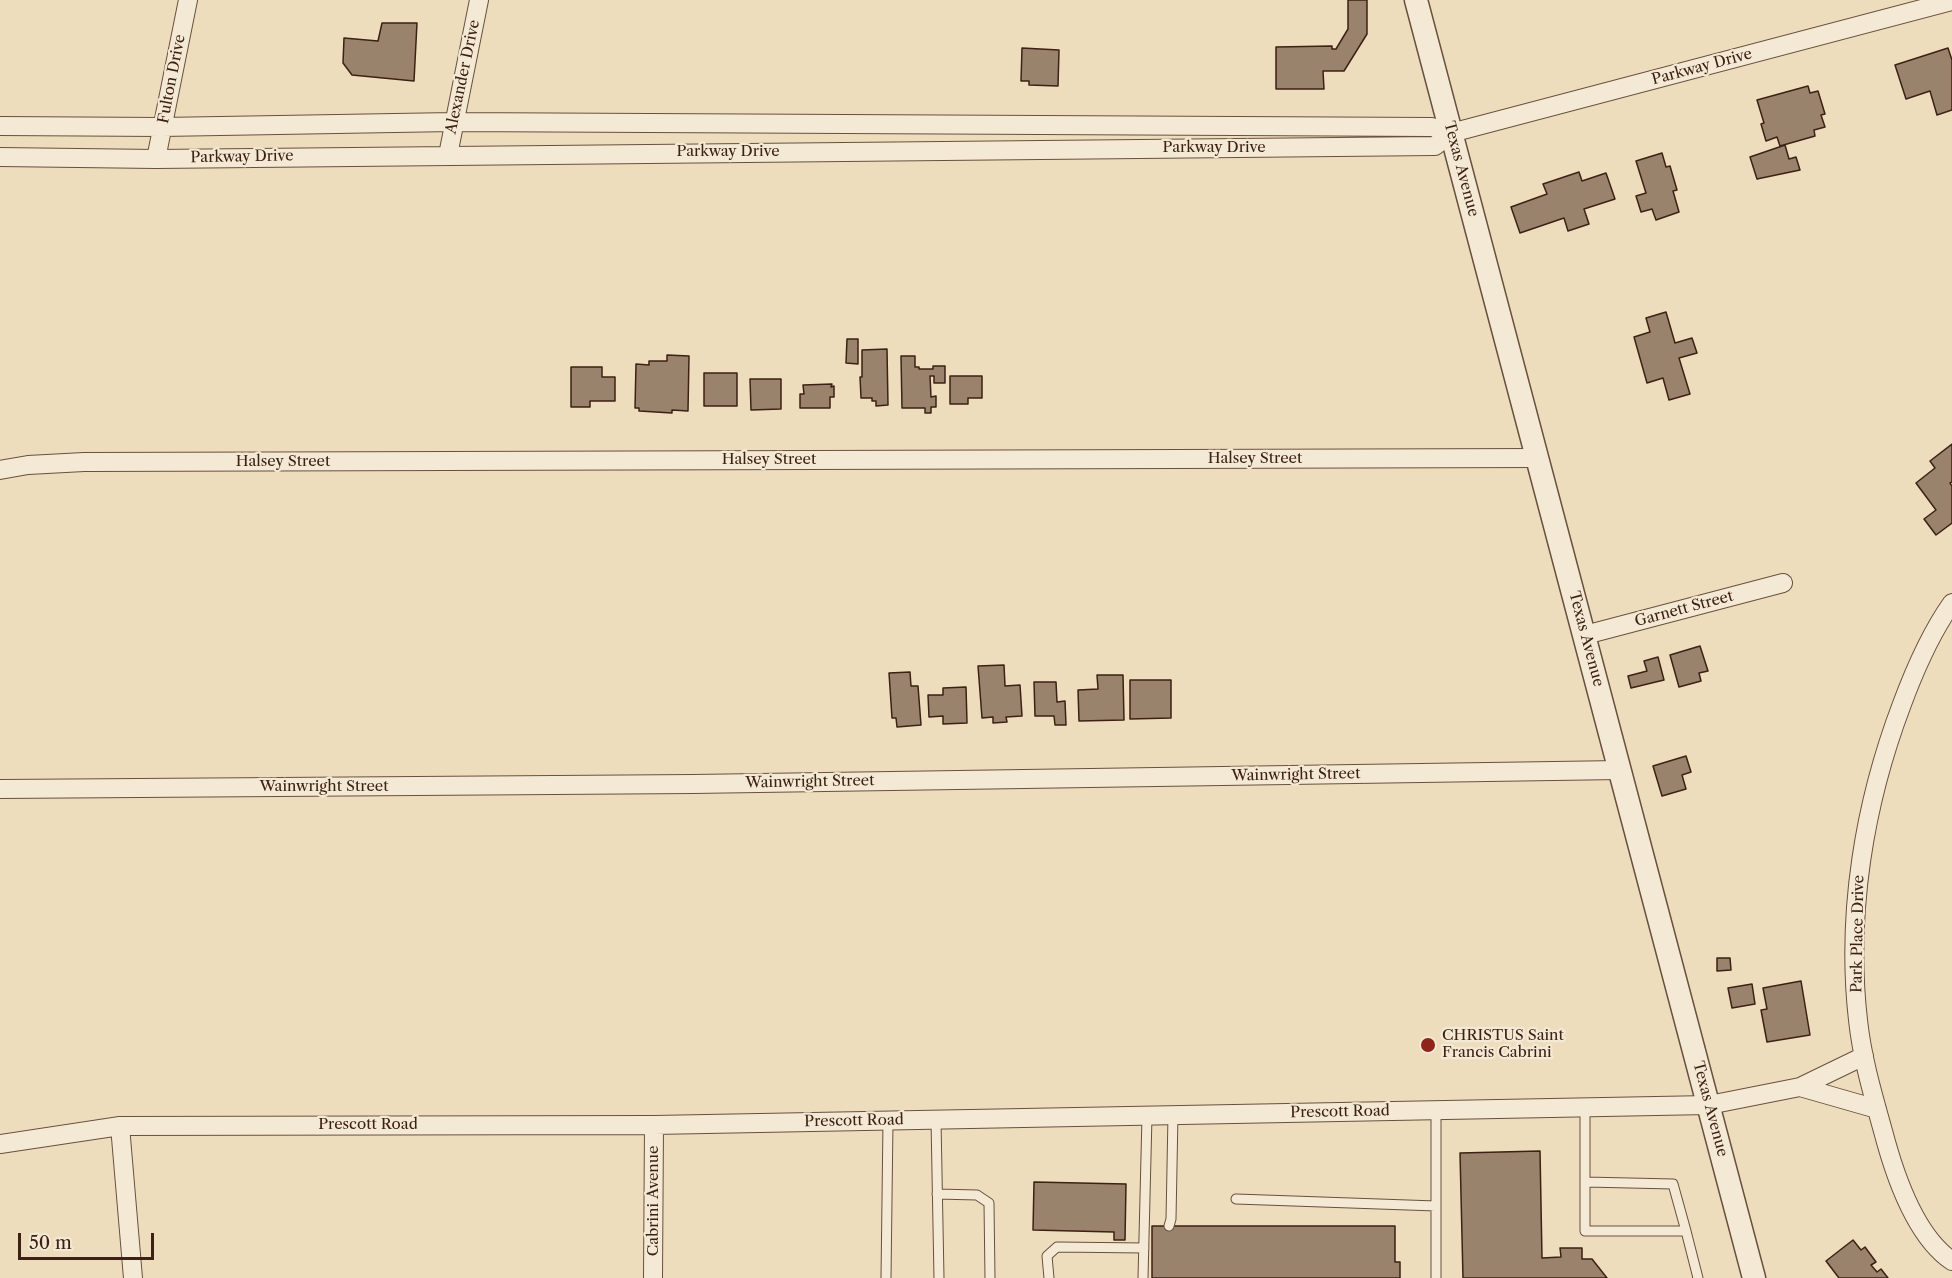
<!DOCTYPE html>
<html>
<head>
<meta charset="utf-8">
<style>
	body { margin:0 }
	#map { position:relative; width:1952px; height:1278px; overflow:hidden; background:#edddbd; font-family:"Libre Caslon Text",serif }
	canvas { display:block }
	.scale { position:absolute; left:18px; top:1233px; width:136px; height:27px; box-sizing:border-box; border:3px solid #3d2114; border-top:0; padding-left:8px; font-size:18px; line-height:21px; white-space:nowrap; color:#3d2114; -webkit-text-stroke:4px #f3e9d4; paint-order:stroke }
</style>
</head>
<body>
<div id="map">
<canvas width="1952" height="1278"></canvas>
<div class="scale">50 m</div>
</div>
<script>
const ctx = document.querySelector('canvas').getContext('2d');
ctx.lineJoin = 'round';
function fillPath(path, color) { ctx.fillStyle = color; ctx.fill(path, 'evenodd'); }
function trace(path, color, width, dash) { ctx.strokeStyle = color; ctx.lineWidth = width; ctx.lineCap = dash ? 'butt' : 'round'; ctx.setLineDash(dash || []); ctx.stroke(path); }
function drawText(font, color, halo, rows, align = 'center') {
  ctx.font = font + ' "Libre Caslon Text",serif'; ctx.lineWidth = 4.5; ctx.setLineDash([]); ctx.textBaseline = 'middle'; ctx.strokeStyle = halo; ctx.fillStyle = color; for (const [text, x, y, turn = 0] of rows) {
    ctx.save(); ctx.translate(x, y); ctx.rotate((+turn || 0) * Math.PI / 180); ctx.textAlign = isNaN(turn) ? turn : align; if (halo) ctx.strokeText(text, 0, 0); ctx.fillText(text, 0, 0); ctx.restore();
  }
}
const building = new Path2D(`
	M1348 0H1367V34L1344 71H1323L1324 89H1276V47L1332 46V49H1336L1348 29Z
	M382 23H417L414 81 352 75 343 63 344 38 378 41Z
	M1022 48 1059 50 1058 86 1029 85V81H1021Z
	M1948 48 1952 60V110L1937 115 1930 91 1906 99 1895 65Z
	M1808 86 1810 93 1818 91 1825 114 1821 115 1825 127 1814 130 1815 136 1780 146 1777 137 1766 141 1761 124 1764 123 1757 100Z
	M1785 145 1789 159 1796 157 1800 170 1757 179 1750 157Z
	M1662 153 1666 167 1670 166 1677 190 1673 191 1679 212 1656 220 1652 209 1641 212 1636 196 1646 193 1636 161Z
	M1579 172 1582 181 1606 173 1615 199 1584 209 1589 224 1568 231 1564 218 1520 233 1511 207 1547 194 1543 184Z
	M1666 312 1675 343 1692 338 1697 353 1679 358 1690 394 1669 400 1663 378 1647 383 1634 337 1650 332 1646 318Z
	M847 339H858V364L846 363Z
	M887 349 888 405 876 406V401H872V398H861L860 377H862V350Z
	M667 355 689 356 688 411 672 410V413L639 411V408H635L636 364 649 365V361H667Z
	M901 356H915V367H919V369H933V366H945V383H934V376H930L931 397 936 396V407H931V413H925V408H902Z
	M571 367H602V377H615V401H590V407H571Z
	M704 373H737V406H704Z
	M950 376H982V398H968V404H950Z
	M750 379H781V409L751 410Z
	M832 384 831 387 834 386V397H830V408H800V394H804L803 385Z
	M1952 444V482L1950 483 1952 486V523L1936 535 1924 519 1936 510 1916 483 1935 468 1930 461Z
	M1700 646 1708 671 1699 673 1701 681 1679 687 1670 655Z
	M1658 657 1664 680 1631 688 1628 676 1647 671 1644 661Z
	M1004 665 1005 686 1020 685 1022 716 1006 717 1007 722 993 723V717L982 718 978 666Z
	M910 672 911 686H918L921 725 897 727 896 718H892L889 673Z
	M1097 675H1123L1124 720 1079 721 1078 690 1098 689Z
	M1130 680H1171V718L1130 719Z
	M1034 682H1056L1057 702 1065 701 1066 725H1055L1054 716H1035Z
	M966 687 967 723 943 724V716L929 717 928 695H943V688Z
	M1686 756 1691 772 1682 775 1686 789 1662 796 1653 766Z
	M1717 958H1730L1731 970 1717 971Z
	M1801 981 1810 1035 1767 1042 1761 1010 1767 1009 1763 988Z
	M1752 984 1755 1004 1732 1008 1728 988Z
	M1540 1151 1542 1258 1561 1257 1560 1248H1582V1259H1592L1607 1278H1463L1460 1153Z
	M1034 1182 1126 1184 1125 1240H1114V1232L1033 1230Z
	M1152 1226H1395V1262H1400V1278H1152Z
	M1853 1240 1861 1250 1865 1247 1876 1262 1871 1265 1877 1272 1881 1269 1888 1278H1839L1826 1261Z`);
fillPath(building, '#99836c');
trace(building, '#3d2114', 1.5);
const service = new Path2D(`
	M1585 1108V1231H1686L1698 1278
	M936 1120 939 1278
	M1586 1182 1673 1184 1686 1231
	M937 1194 977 1195 989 1203 990 1278
	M1236 1199 1436 1206V1110
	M1436 1206V1278
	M1169 1226 1171 1219 1173 1115
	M886 1278 888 1121
	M1049 1278 1047 1256 1057 1247 1144 1248
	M1143 1278 1147 1116`);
const minor = new Path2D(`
	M0 126 162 127 453 122 1432 127 1451 133
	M448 155 479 0
	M0 157 156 159 1435 146 1451 133 1952 1
	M156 159 188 0
	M0 470 28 465 84 462 1538 458
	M1952 603C1930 634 1915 669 1902 704 1864 804 1846 914 1858 1020 1862 1058 1873 1095 1883 1131 1894 1173 1915 1236 1952 1261
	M1585 635 1783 583
	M0 789 693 784 1620 770
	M1800 1087 1877 1109
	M120 1126 133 1278
	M0 1144 120 1126 654 1125 1709 1105 1800 1087 1864 1056
	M653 1278 654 1125`);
const tertiary = new Path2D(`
	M1416 0 1754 1278`);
trace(service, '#69503e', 11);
trace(minor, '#69503e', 20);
trace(tertiary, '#69503e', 25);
trace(service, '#f3e9d4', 9);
trace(minor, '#f3e9d4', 18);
trace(tertiary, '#f3e9d4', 22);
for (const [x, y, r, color] of [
	[1428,1045,8,"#8f2418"]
]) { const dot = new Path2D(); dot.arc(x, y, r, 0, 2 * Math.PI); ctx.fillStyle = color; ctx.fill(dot); trace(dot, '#f3e9d4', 2); }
drawText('15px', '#3d2114', '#f3e9d4', [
	["Parkway Drive",1702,67,-15],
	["Alexander Drive",463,77,-78],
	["Fulton Drive",172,79,-79],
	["Parkway Drive",1214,148],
	["Parkway Drive",728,152],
	["Parkway Drive",242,157,-1],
	["Texas Avenue",1461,169,75],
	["Halsey Street",1255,459],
	["Halsey Street",769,460],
	["Halsey Street",283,462],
	["Garnett Street",1684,609,-15],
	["Texas Avenue",1586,639,75],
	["Wainwright Street",1296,775,-1],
	["Wainwright Street",810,782,-1],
	["Wainwright Street",324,787],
	["Park Place Drive",1858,934,-89],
	["Texas Avenue",1710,1109,75],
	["Prescott Road",1340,1112,-1],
	["Prescott Road",854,1121,-1],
	["Prescott Road",368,1125],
	["Cabrini Avenue",654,1201,-90]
]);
drawText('15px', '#3d2114', '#f3e9d4', [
	["CHRISTUS Saint",1442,1036],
	["Francis Cabrini",1442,1053]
], 'left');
</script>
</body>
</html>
